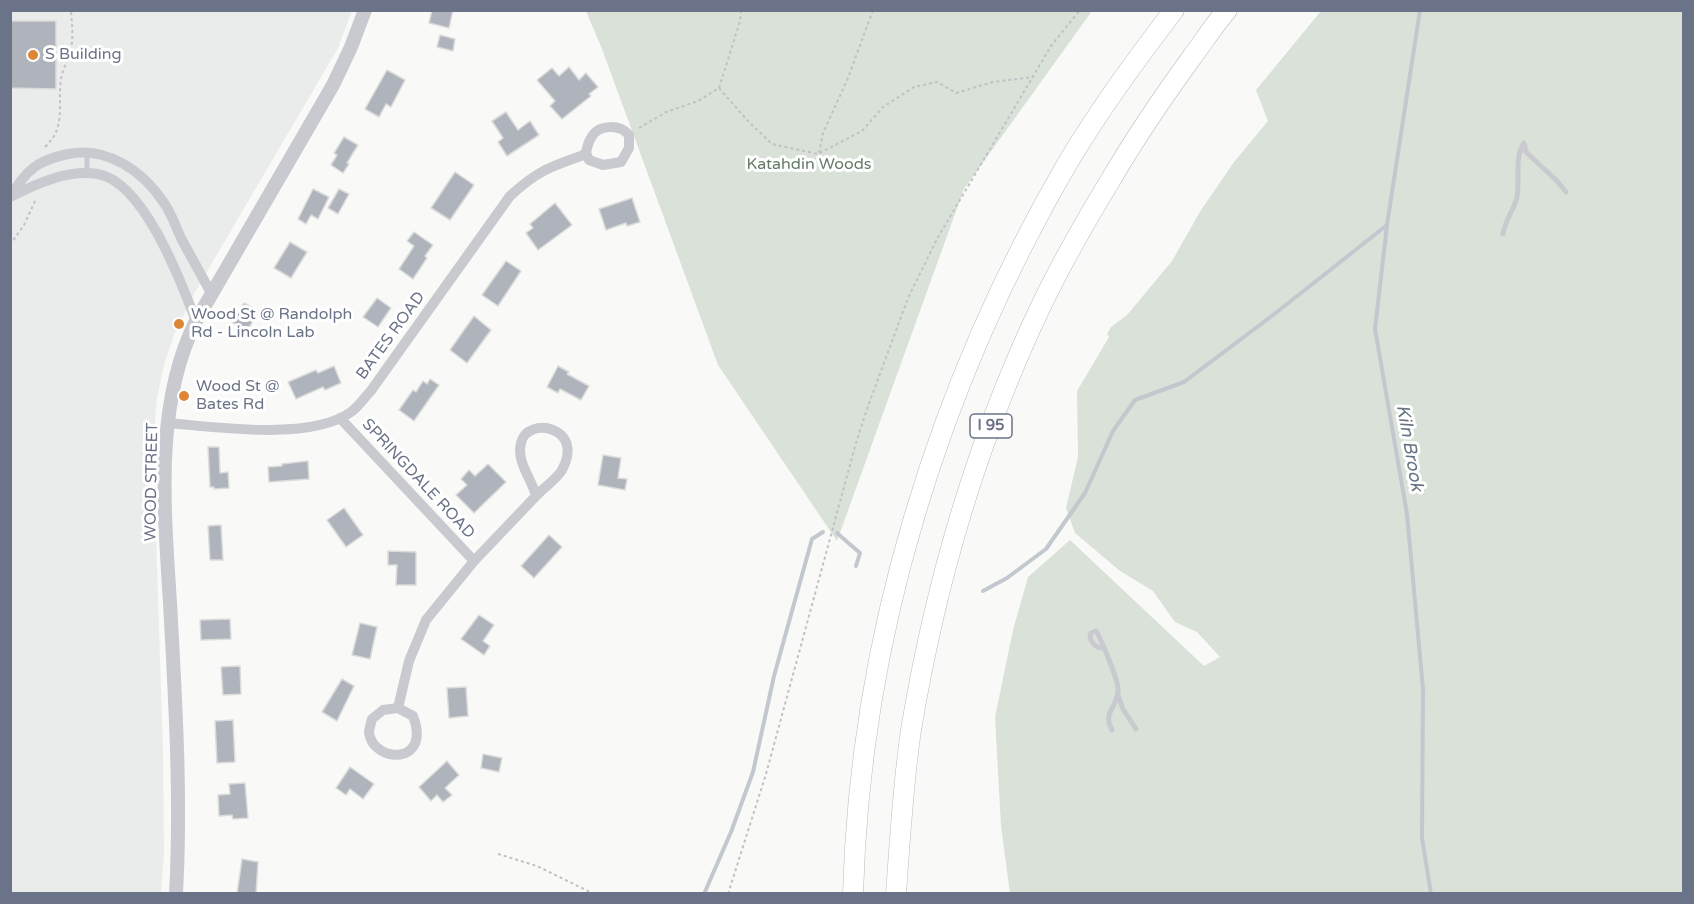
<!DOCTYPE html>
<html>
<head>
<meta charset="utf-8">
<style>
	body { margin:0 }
	#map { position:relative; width:1694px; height:904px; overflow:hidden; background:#f9faf8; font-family:"Varela Round",sans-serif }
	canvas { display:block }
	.frame { position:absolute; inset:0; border:12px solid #6a7387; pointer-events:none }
</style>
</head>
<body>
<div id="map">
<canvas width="1694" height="904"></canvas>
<div class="frame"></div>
</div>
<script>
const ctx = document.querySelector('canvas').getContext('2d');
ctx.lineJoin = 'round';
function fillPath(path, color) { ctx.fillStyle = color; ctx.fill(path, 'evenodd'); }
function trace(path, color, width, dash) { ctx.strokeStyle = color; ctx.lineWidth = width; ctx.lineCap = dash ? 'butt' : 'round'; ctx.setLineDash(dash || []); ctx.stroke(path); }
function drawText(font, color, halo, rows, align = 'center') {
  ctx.font = font + ' "Varela Round",sans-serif'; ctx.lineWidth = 6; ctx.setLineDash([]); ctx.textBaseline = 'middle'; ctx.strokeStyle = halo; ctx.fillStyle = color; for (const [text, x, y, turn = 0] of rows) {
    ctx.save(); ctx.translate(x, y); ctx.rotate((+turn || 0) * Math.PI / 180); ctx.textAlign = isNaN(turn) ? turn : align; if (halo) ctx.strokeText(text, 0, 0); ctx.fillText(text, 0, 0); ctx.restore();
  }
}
fillPath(new Path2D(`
	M10 11H352L338 48 195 292 174 335 164 365 157 398 153 443 163 750 164 853 161 893H11Z`), '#eaebeb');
fillPath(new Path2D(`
	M586 11H1092L964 189 837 541 718 365 602 49Z
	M1321 11H1683V893L1010 894 1001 826 995 717 1013 630 1028 577 1070 540 1204 666 1220 657 1197 632 1175 622 1153 591 1120 571 1075 533 1066 508 1078 457 1077 391 1109 337 1107 334 1111 327 1127 315 1172 261 1201 210 1234 162 1268 121 1256 90Z`), '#dae1d9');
trace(new Path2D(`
	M1420 10 1387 225 1375 329 1407 514 1423 689 1422 838 1431 894
	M837 533 860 553 856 566
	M983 591 1007 578 1046 549 1085 493 1113 431 1135 400 1184 382 1277 312 1387 225
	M704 894 731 832 753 772 774 676 812 539 823 532`), '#c2c8ce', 4);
const building = new Path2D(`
	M432 10H453L449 28 429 23Z
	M10 21H56V89L10 88Z
	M440 35 455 39 453 51 437 47Z
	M569 67 579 80 586 73 598 87 589 94 591 96 562 119 550 106 555 101 537 80 552 68 559 76Z
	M387 70 405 80 391 107 386 104 379 117 365 109Z
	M506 112 518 130 530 121 539 135 507 156 498 142 503 138 492 121Z
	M344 137 358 145 347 163 349 164 343 173 331 165 337 155 334 153Z
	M455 172 474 185 450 220 431 208Z
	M313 189 329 197 318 219 311 215 306 224 298 219Z
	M339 189 349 194 338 214 328 208Z
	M632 198 640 222 627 226 626 223 606 230 599 209Z
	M555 203 572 225 538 250 526 233 533 228 530 224Z
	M414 232 433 245 425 256 427 258 413 279 399 269 414 246 407 241Z
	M290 242 307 252 291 278 274 268Z
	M506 261 521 271 498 306 482 295Z
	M377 298 391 308 378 327 363 317Z
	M244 303 259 311 247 331 232 322Z
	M474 316 491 330 467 363 450 350Z
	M334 366 341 383 325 390 323 387 296 399 288 382 316 370 318 373Z
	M558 366 569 372 567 374 589 386 581 400 560 389 558 393 547 387Z
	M430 379 439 385 414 421 399 410 413 390 416 392 423 381 427 384Z
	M208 447H219L220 473 228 472 229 488 214 489V487H210Z
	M603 455 621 458 618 478 627 479 625 490 598 485Z
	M308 461 309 479 269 482 268 467 282 466V464Z
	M488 464 506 482 474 513 456 495 467 485 461 479 469 470 475 476Z
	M344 508 363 535 346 547 327 520Z
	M221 525 223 560H210L208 526Z
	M549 535 562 547 534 578 521 566Z
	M388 551 416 552V585H396L397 565H388Z
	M479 615 494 625 483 641 490 646 484 655 461 639Z
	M230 619 231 639 201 640 200 620Z
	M360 623 377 627 370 659 352 655Z
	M240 666 241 694 223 695 221 667Z
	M342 679 354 686 337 721 322 712Z
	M466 687 468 716 449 718 447 688Z
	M233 720 235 762 217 763 215 721Z
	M483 754 502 758 499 772 481 768Z
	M447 761 459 775 445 788 452 795 443 802 437 795 431 801 419 787Z
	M350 767 374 784 363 799 350 789 346 795 336 788Z
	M245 783 248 818 233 819 232 815 219 816 218 795 230 794 229 784Z
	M242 859 258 862 256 894H237Z`);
fillPath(building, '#aeb3bc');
trace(building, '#dbdcda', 1.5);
const motorway = new Path2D(`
	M853 894C860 638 939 384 1067 164 1099 110 1136 60 1174 10
	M896 894C900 839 903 784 911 730 935 585 977 441 1040 308 1061 264 1085 222 1110 181 1135 138 1163 97 1192 57 1204 41 1214 25 1227 10`);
trace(motorway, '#b9bbbf', 21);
trace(new Path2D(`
	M719 88 740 21 741 10
	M639 128 666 112 698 101 719 88 749 122 772 144 818 154 862 131 883 107 914 87 937 82 956 93 993 82 1033 77
	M45 147C67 126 57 106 61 80 62 70 67 63 70 53 74 39 72 25 71 10
	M819 153 823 133 848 78 873 10
	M10 245 24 225 36 199
	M498 854 537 866 594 894
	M728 894 766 774 856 443 868 406 908 298 938 237 1051 46 1080 10`), '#c0c1c4', 2, [3, 3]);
trace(new Path2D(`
	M87 154V173
	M1503 234C1505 220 1514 210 1517 197 1520 180 1514 158 1524 143L1526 152 1557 181 1566 192
	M1100 648C1094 646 1092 643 1090 637L1091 633 1096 631C1101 639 1119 682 1118 690 1118 707 1102 712 1112 730
	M1118 695 1123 709 1136 729`), '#c8cacf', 5);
trace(new Path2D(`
	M11 196C26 170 38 160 68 154 107 146 143 171 164 203 172 214 176 228 182 240 192 258 201 275 211 293
	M10 197C36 184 68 169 98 174 144 182 181 282 196 321
	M340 418 474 561 536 496C532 479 516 462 521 443 527 415 586 427 562 470 556 480 544 487 536 496
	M168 423C216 427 311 441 351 412 358 407 364 398 370 392L510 196C536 172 549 167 581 156L586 153 589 160 603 165 621 162 629 148V135C620 124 598 124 591 138 588 142 587 148 586 153
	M398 708 413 716C432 765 374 764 369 733 369 729 371 723 372 719L383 710 398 708 409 661 426 620 474 561`), '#c8cacf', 10);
trace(new Path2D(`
	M176 894C181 803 176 712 171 621 166 524 151 411 196 321L333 85 351 47 365 10`), '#c8cacf', 14);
trace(motorway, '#fff', 20);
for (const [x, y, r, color] of [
	[33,55,6,"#dc8636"],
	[179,324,6,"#dc8636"],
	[184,396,6,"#dc8636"]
]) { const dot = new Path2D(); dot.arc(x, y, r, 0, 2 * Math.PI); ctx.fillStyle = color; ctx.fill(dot); trace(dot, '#fff', 2); }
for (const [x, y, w] of [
	[991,426,42]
]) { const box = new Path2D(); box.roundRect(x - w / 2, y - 12, w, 24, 4.5); ctx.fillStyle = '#fff'; ctx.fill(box); trace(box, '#6a7387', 1.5); }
drawText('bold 15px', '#6a7387', null, [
	["I 95",991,426]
]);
drawText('16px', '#6a7387', '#fff', [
	["S Building",45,55],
	["Wood St @ Randolph",191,315],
	["Rd - Lincoln Lab",191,333],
	["Wood St @",196,387],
	["Bates Rd",196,405]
], 'left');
drawText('16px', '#657a66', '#fff', [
	["Katahdin Woods",809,165]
]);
drawText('16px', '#6a7387', '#fff', [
	["BATES ROAD",391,336,-54],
	["SPRINGDALE ROAD",418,479,47],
	["WOOD STREET",152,482,-89]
]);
drawText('italic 18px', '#667382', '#fff', [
	["Kiln Brook",1409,448,80]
]);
</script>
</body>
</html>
